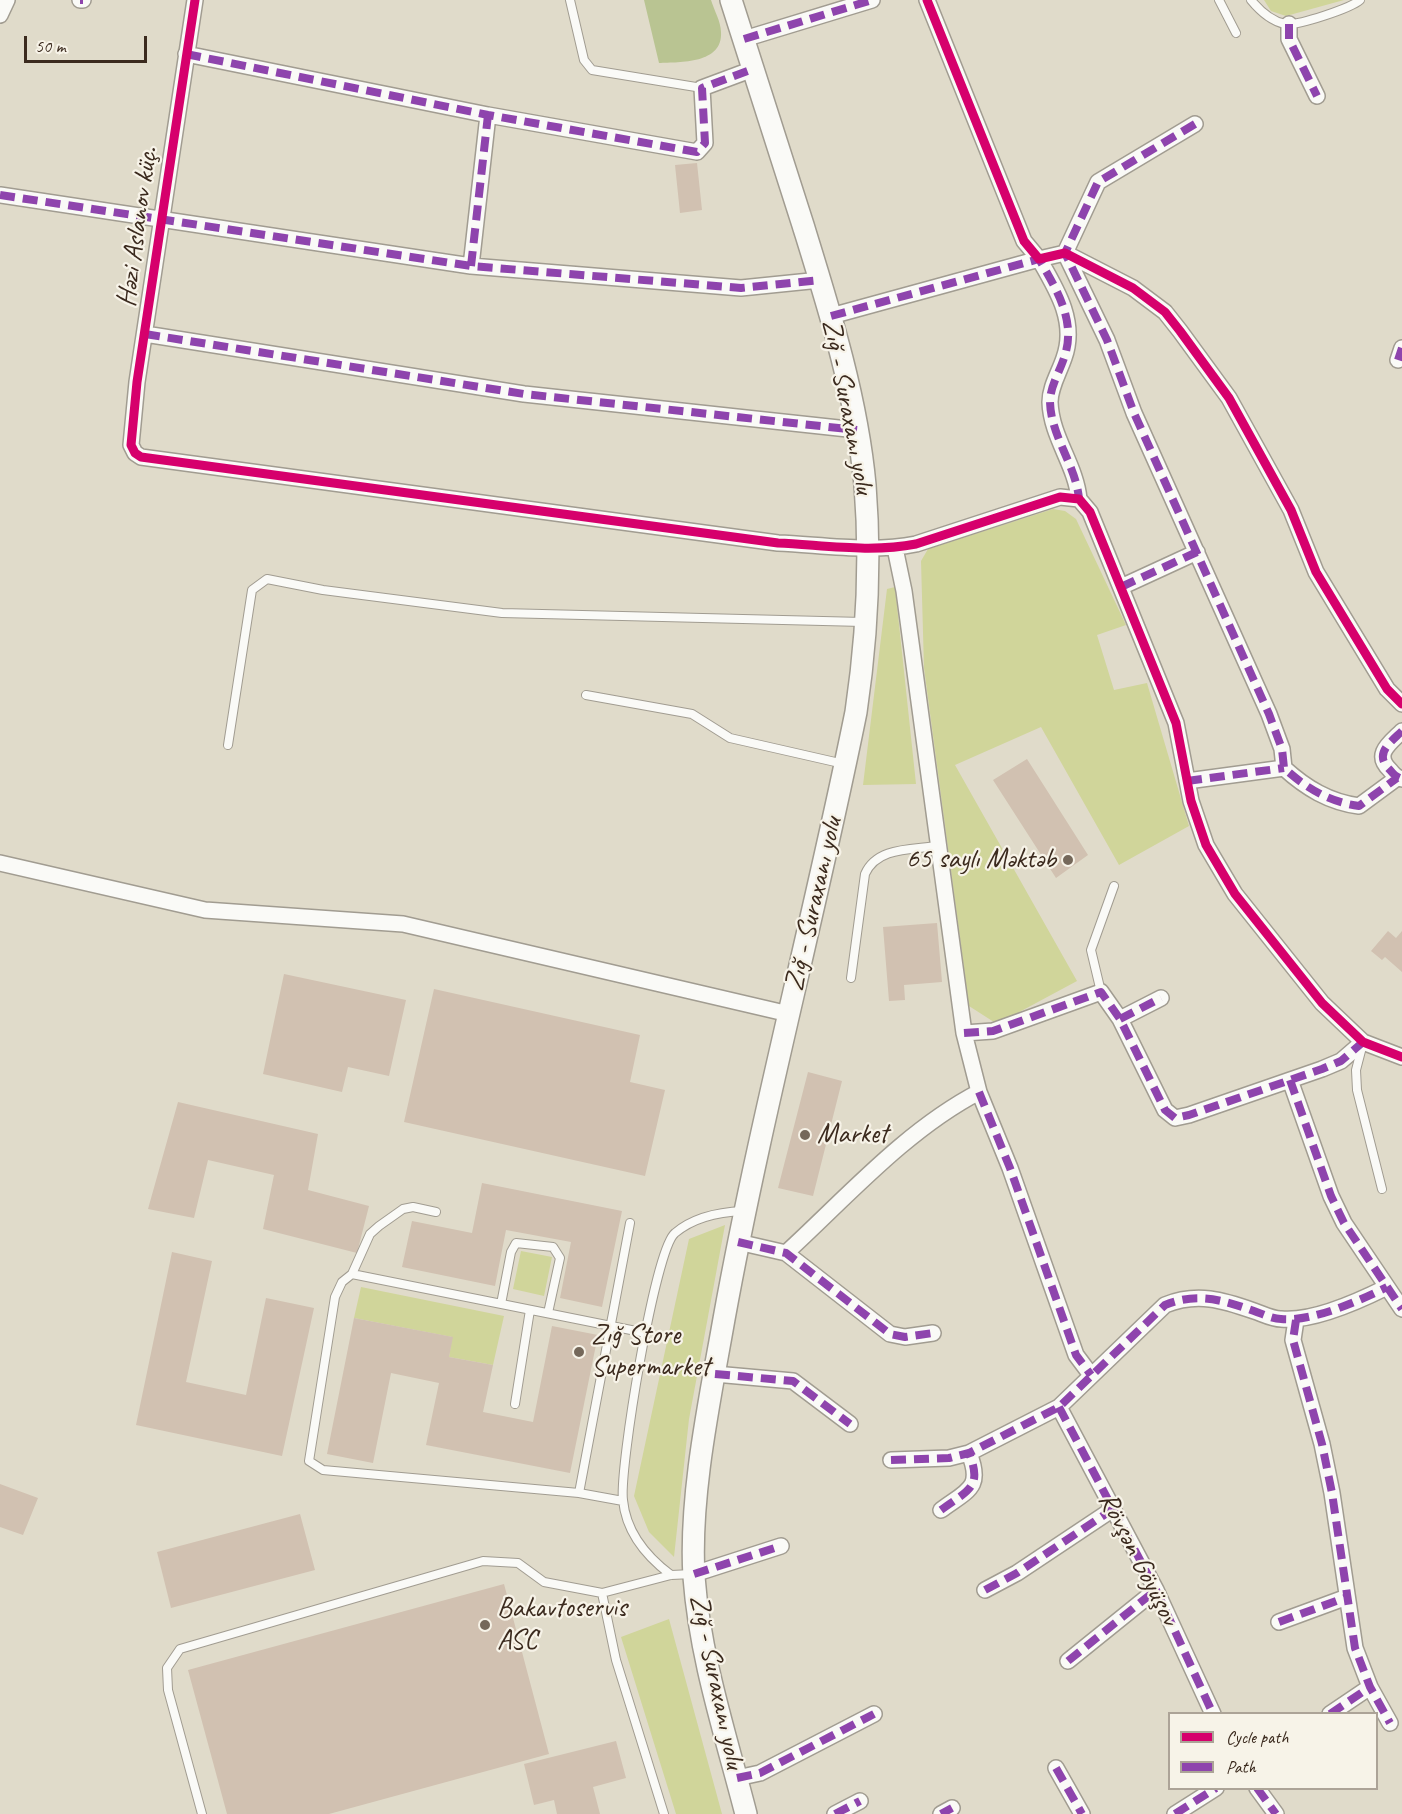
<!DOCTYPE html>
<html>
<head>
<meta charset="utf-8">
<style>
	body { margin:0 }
	#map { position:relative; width:1402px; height:1814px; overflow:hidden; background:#e0dbca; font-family:Caveat,sans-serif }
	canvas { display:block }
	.legend { position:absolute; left:1168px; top:1712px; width:210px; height:78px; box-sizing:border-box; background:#f7f3e8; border:2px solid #aca397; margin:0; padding:8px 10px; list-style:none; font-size:18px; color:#3b2a1e }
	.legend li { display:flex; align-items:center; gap:12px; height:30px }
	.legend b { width:30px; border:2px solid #aca397 }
	.scale { position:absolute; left:24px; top:36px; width:123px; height:27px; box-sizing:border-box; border:3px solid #3b2a1e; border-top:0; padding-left:8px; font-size:18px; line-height:21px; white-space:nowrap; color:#3b2a1e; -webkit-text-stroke:4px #f7f3e8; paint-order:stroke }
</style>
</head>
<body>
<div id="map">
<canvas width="1402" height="1814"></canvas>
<ul class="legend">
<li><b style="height:8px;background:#d6006c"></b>Cycle path</li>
<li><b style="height:8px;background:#8e44ad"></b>Path</li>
</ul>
<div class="scale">50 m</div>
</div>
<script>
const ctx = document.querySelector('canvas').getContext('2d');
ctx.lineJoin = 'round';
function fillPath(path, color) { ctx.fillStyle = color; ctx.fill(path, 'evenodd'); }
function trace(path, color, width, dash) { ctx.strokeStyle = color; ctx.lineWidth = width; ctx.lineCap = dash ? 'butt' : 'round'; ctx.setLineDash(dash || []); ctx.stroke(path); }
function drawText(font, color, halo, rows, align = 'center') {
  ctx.font = font + ' Caveat,sans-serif'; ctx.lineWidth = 4.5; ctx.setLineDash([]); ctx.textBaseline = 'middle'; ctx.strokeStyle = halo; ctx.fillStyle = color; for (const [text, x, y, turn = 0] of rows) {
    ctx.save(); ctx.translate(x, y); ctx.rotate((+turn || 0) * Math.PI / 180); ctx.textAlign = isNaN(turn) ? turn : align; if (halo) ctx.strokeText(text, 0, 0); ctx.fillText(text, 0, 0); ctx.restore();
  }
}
fillPath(new Path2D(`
	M1264 0H1344L1286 16 1271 11Z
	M1053 509 1065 511 1076 519 1126 625 1097 635 1114 690 1147 683 1189 826 1119 865 1041 727 955 765 1077 981 997 1024 969 1006 924 668 921 561 928 549Z
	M895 587 916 784 863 785 887 589Z
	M725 1225 689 1419 674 1557 649 1532 634 1496 689 1239Z
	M521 1251 552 1257 544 1296 513 1289Z
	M361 1287 504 1316 493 1365 449 1357 452 1337 354 1318Z
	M669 1619 722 1814H676L621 1637Z`), '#d0d59a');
fillPath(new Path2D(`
	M644 0H711C714 10 721 22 721 32 723 64 680 62 659 63Z`), '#b9c492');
fillPath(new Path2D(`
	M697 163 702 210 680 213 675 165Z
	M1027 759 1088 855 1056 878 993 780Z
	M937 923 942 982 904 985 905 1000 889 1001 883 927Z
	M1388 931 1396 938 1402 931V972L1385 957 1382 960 1371 951Z
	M284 974 406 1000 389 1076 348 1067 342 1092 263 1074Z
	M434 989 640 1035 630 1082 665 1090 645 1176 404 1122Z
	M808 1072 842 1081 813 1196 778 1188Z
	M178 1102 318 1134 308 1190 369 1206 357 1253 263 1229 274 1175 208 1160 194 1218 148 1209Z
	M482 1183 622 1211 602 1307 560 1298 571 1242 506 1230 495 1286 402 1267 412 1221 472 1233Z
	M172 1252 212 1261 186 1382 246 1395 266 1298 314 1308 282 1456 136 1425Z
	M354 1318 453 1337 449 1357 493 1365 483 1412 533 1422 552 1326 598 1335 570 1473 426 1445 439 1383 391 1373 373 1463 327 1454Z
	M0 1484 38 1498 23 1535 0 1527Z
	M300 1514 315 1570 171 1608 157 1552Z
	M504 1584 549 1754 329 1814H227L188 1670Z
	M616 1741 626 1778 593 1787 600 1814H557L554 1800 534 1805 524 1764Z`), '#d1c1b1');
const service = new Path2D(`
	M570 0 584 60 592 70 702 88
	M1219 0 1236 33
	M1251 0C1260 11 1271 21 1285 24 1298 26 1351 8 1360 0
	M586 695 692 714 730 738 844 764
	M228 745 252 590 267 579 323 590 502 613 863 622
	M851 978 865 874C877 847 911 850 937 846
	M1101 992 1091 950 1114 886
	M1362 1047 1356 1070 1357 1090 1382 1189
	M436 1212 413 1207 403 1209 379 1226 370 1234 352 1274 342 1282 335 1297 309 1461 323 1470 579 1493
	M352 1274 646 1333
	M501 1304 511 1252 516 1243 553 1247 560 1258 548 1313
	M515 1404 530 1310
	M623 1501 579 1493 630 1223
	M671 1575C647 1557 626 1532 623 1500 619 1469 655 1249 675 1233 694 1217 719 1212 743 1211
	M202 1814 168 1690 167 1668 180 1649 483 1561 518 1563 544 1582 602 1593
	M664 1814 616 1660 602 1593 671 1575 693 1574`);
const minor = new Path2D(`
	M80 0H83
	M195 0 137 382 131 445 135 453 141 457 778 543C823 545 871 553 916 544L1060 497 1079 499 1090 512 1176 723 1191 801 1206 845 1235 894 1322 1003 1363 1042 1402 1057
	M927 0 1024 241 1039 259 1065 253 1133 288 1165 312 1180 331 1229 398 1291 510 1316 572 1387 689 1402 704
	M0 15 7 0
	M1289 24V39L1317 96
	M744 39 872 0
	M186 54 488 115 697 152 705 143 702 88 753 69
	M1195 124 1098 182 1065 253 1107 340 1134 413 1269 714 1282 749 1284 768C1306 788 1329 802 1359 806L1397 778
	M0 195 471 266 741 288 820 280
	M471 266 488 115
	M831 316 1039 259C1057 290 1077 322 1064 358 1059 373 1050 387 1050 402 1051 437 1076 465 1079 499
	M145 334 524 394 857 430
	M1398 360 1402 348
	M895 548 904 591 964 1033 979 1092 1010 1168 1076 1355 1091 1375
	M1121 587 1197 552
	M1402 731C1390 743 1373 754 1390 770 1394 775 1396 777 1402 779
	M1187 781 1284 768
	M0 863 205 910 403 924 789 1014
	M1120 1019 1161 998
	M964 1033 993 1031 1101 992 1120 1019 1165 1110 1175 1118 1189 1115 1322 1069 1341 1061 1363 1042
	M1290 1080 1331 1196 1344 1223 1402 1309
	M738 1242 786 1253 890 1334 905 1337 933 1333
	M786 1253C846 1198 906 1130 979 1092
	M1296 1320 1293 1340 1322 1444 1332 1493 1355 1648 1370 1687 1390 1723
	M715 1374 793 1381 850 1424
	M1059 1407 1156 1590 1213 1714
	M891 1460 949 1458 969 1453 1059 1407 1165 1305C1197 1292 1223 1300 1254 1311 1263 1314 1272 1319 1281 1319 1312 1322 1359 1301 1387 1287
	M941 1510C968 1490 983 1488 969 1453
	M694 1574 781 1546
	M985 1590 1017 1573 1113 1509
	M1279 1622 1347 1597
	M1068 1661 1156 1590
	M1330 1714 1370 1687
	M1056 1768 1082 1814
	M737 1778 760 1773 874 1714
	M1257 1788 1276 1814
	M835 1814 860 1801
	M941 1814 952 1808
	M1175 1814 1216 1788`);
const secondary = new Path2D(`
	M731 0C755 75 779 150 803 225 829 309 857 397 865 485 871 560 867 638 856 712 815 915 761 1115 724 1319 710 1399 689 1496 694 1577 700 1658 726 1736 746 1814`);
trace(service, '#a19c91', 10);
trace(minor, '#a19c91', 18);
trace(secondary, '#a19c91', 24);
trace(service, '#fafaf7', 8);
trace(minor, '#fafaf7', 15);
trace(secondary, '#fafaf7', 21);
trace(new Path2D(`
	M80 0H83
	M1289 24V39L1317 96
	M744 39 872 0
	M186 54 488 115 697 152 705 143 702 88 753 69
	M1195 124 1098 182 1065 253 1107 340 1134 413 1269 714 1282 749 1284 768C1306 788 1329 802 1359 806L1397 778
	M0 195 471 266 741 288 820 280
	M471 266 488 115
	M831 316 1039 259C1057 290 1077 322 1064 358 1059 373 1050 387 1050 402 1051 437 1076 465 1079 499
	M145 334 524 394 857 430
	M1398 360 1402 348
	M1121 587 1197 552
	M1402 731C1390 743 1373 754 1390 770 1394 775 1396 777 1402 779
	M1187 781 1284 768
	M1120 1019 1161 998
	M964 1033 993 1031 1101 992 1120 1019 1165 1110 1175 1118 1189 1115 1322 1069 1341 1061 1363 1042
	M1290 1080 1331 1196 1344 1223 1402 1309
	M979 1092 1010 1168 1076 1355 1091 1375
	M738 1242 786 1253 890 1334 905 1337 933 1333
	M1296 1320 1293 1340 1322 1444 1332 1493 1355 1648 1370 1687 1390 1723
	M715 1374 793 1381 850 1424
	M1059 1407 1156 1590 1213 1714
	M891 1460 949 1458 969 1453 1059 1407 1165 1305C1197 1292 1223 1300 1254 1311 1263 1314 1272 1319 1281 1319 1312 1322 1359 1301 1387 1287
	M941 1510C968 1490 983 1488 969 1453
	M694 1574 781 1546
	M985 1590 1017 1573 1113 1509
	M1279 1622 1347 1597
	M1068 1661 1156 1590
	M1330 1714 1370 1687
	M1056 1768 1082 1814
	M737 1778 760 1773 874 1714
	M1257 1788 1276 1814
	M835 1814 860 1801
	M941 1814 952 1808
	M1175 1814 1216 1788`), '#8e44ad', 8, [15, 8]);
trace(new Path2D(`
	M195 0 137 382 131 445 135 453 141 457 778 543C823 545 871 553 916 544L1060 497 1079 499 1090 512 1176 723 1191 801 1206 845 1235 894 1322 1003 1363 1042 1402 1057
	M927 0 1024 241 1039 259 1065 253 1133 288 1165 312 1180 331 1229 398 1291 510 1316 572 1387 689 1402 704`), '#d6006c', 9);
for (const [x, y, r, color] of [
	[1068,860,6,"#75685a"],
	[805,1135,6,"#75685a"],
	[579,1352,6,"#75685a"],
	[485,1625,6,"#75685a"]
]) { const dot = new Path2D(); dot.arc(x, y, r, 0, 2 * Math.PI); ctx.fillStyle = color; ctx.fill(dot); trace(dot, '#f7f3e8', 2); }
drawText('28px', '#3b2a1e', '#f7f3e8', [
	["Həzi Aslanov küç.",138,227,-82],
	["Zığ - Suraxanı yolu",847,407,79],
	["Zığ - Suraxanı yolu",814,904,-77],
	["Rövşən Göyüşov",1138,1559,63],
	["Zığ - Suraxanı yolu",716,1682,78]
]);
drawText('28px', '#3b2a1e', '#f7f3e8', [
	["65 saylı Məktəb",1056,860,"right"],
	["Market",817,1135],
	["Zığ Store",591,1336],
	["Supermarket",591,1368],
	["Bakavtoservis",497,1609],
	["ASC",497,1641]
], 'left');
</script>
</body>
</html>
